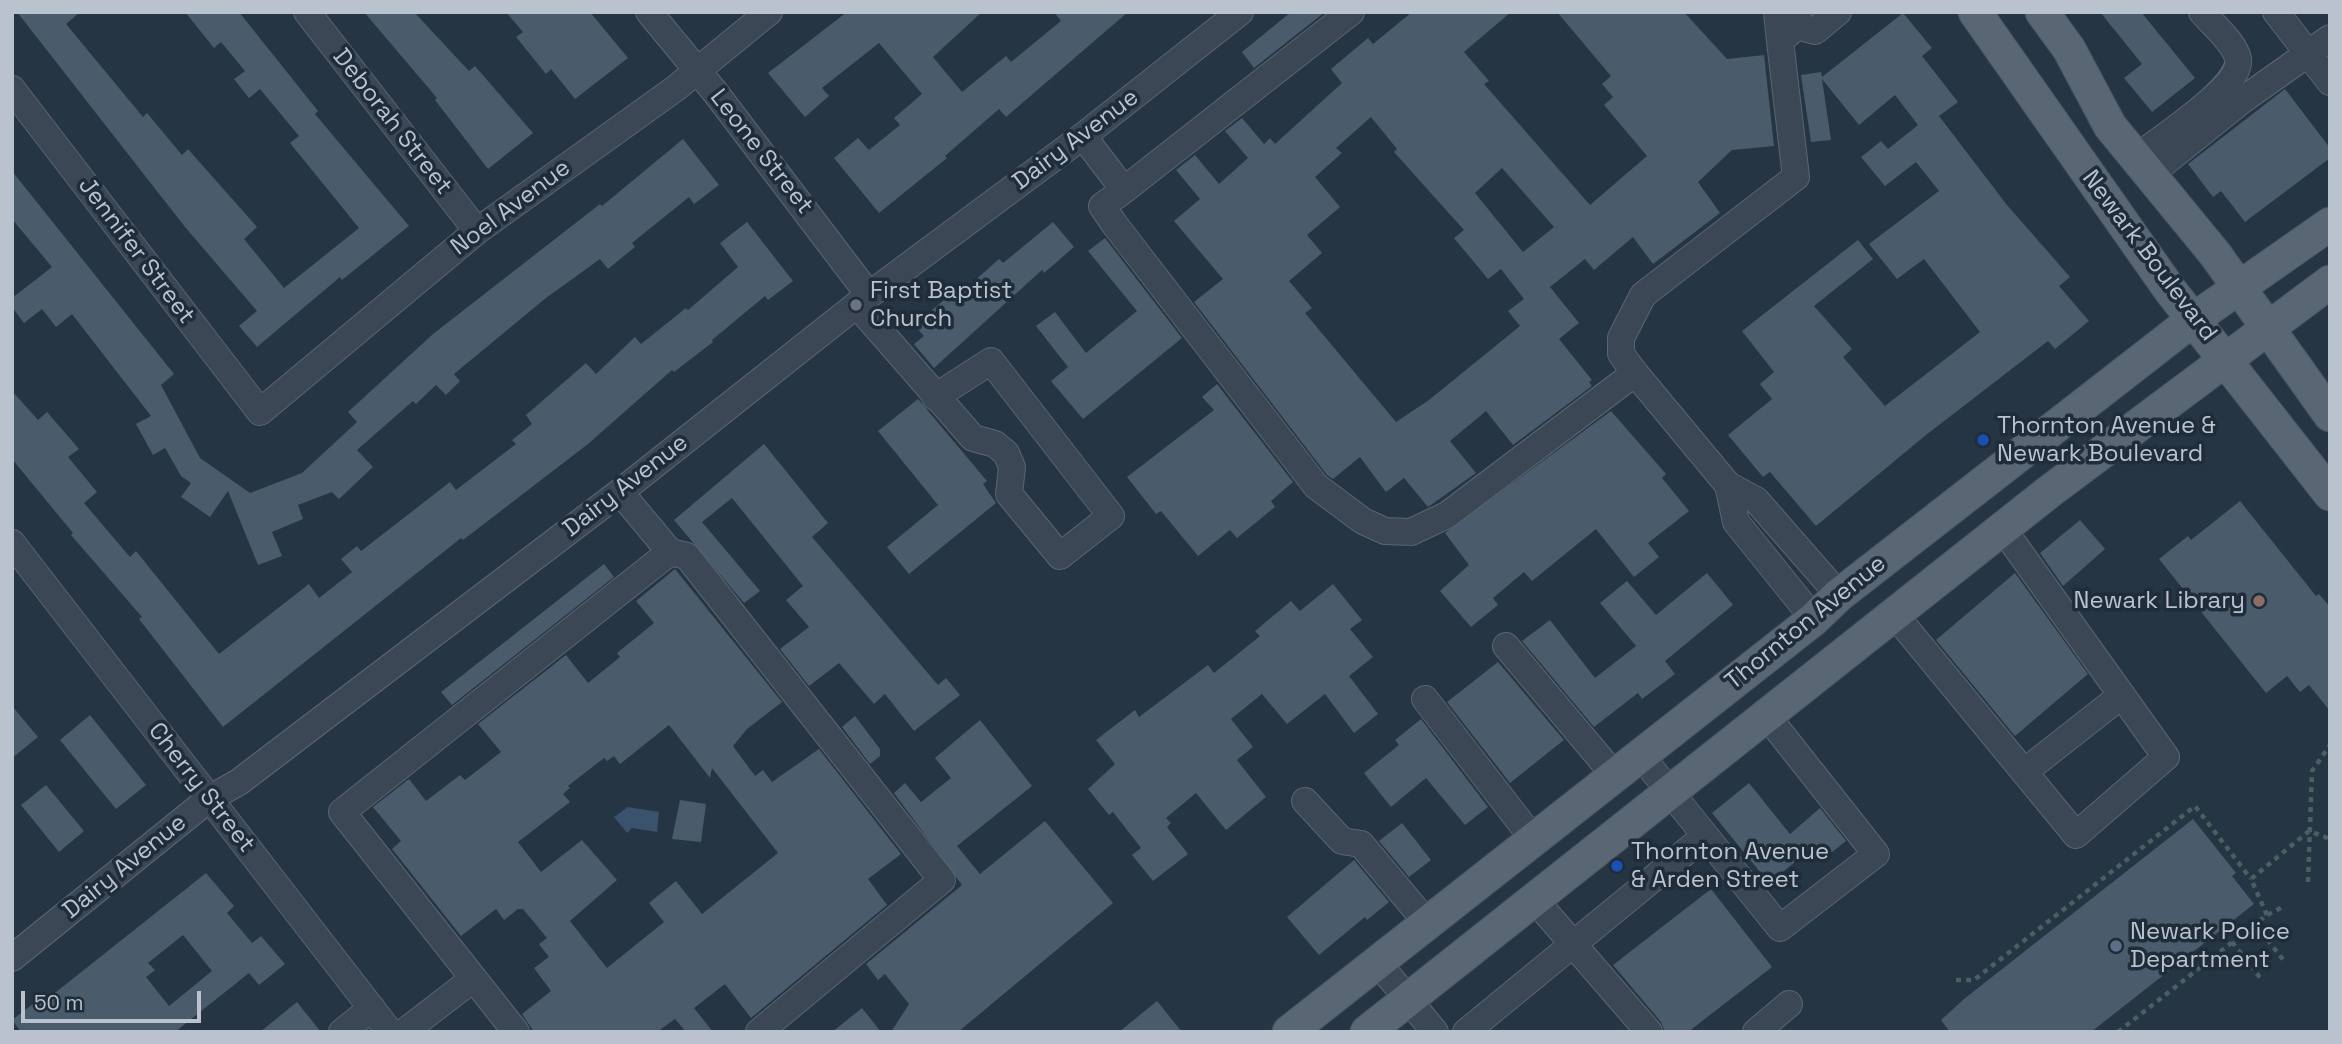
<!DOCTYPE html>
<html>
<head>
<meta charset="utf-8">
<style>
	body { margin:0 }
	#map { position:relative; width:2342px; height:1044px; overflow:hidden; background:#263544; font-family:"Space Grotesk",sans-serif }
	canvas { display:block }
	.frame { position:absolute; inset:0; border:14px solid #b9c2cd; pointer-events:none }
	.scale { position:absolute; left:21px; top:991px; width:180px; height:32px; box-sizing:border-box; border:4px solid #b9c2cd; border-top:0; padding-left:9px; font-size:21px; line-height:24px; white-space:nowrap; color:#b9c2cd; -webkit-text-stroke:5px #1f2c39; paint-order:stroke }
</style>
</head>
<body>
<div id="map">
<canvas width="2342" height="1044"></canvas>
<div class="frame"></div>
<div class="scale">50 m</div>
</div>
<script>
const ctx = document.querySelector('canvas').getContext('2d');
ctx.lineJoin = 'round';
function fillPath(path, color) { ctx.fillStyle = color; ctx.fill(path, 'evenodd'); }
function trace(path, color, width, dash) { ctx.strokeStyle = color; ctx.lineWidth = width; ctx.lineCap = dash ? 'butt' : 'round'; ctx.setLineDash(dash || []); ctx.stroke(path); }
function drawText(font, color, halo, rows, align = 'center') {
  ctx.font = font + ' "Space Grotesk",sans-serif'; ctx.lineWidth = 7; ctx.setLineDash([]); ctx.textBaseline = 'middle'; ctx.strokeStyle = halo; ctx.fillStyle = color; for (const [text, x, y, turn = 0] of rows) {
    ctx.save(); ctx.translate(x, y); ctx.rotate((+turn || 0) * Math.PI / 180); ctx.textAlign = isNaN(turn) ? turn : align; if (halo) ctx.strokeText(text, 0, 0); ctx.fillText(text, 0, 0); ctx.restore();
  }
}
fillPath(new Path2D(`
	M628 807 659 812 657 832 632 828 627 833 614 817Z`), '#3a526c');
fillPath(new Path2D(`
	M17 12H80L66 24 143 117 147 113 182 155 188 149 257 227 244 239 284 288 359 228 290 143 299 136 260 89 249 98 234 79 245 71 221 42 214 48 185 12H239L318 111 315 114 409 226 342 280 340 277 257 347 239 326 257 311 185 227Z
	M364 12H414L469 71 475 66 533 133 488 169 435 100 437 98Z
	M506 12H590L628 58 575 99 551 69 546 74 516 37 523 32Z
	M847 12H982L933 57 962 92 1006 56 1011 62 1061 21 1054 12H1128L1006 117 999 109 945 156 947 158 879 213 834 158 858 138 869 150 900 125 894 118 922 94 879 43 822 88 829 96 805 117 768 73Z
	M1291 12H1325L1254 68 1242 52Z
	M1412 12H1511L1464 52 1489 81 1484 84 1590 205 1647 156 1604 105 1613 97 1602 84 1611 76 1557 12H1684L1727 59 1764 55 1774 146 1732 150 1698 182 1720 213 1653 264 1633 237 1594 270 1585 259 1550 287 1579 323 1559 339 1592 380 1589 382 1592 386 1513 445 1486 411 1450 441 1476 473 1428 507 1404 478 1386 492 1360 457 1333 479 1327 475 1194 302 1223 279 1174 221 1200 199 1176 170 1195 155 1219 184 1248 158 1225 131 1242 118 1264 144 1270 138 1275 144 1342 83 1331 69 1368 38 1373 44ZM1371 117 1397 149 1394 152 1464 230 1454 238 1488 279 1501 269 1524 299 1508 311 1520 326 1429 400 1396 422 1305 313 1312 308 1289 281 1322 253 1307 235 1340 207 1315 177 1342 153 1336 148ZM1502 168 1554 227 1523 252 1475 193Z
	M2100 12H2141L2195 78 2152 112 2124 78 2142 64Z
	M1903 13 1932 48 1922 56 1958 102 1939 116 2007 205 2070 277 2059 286 2089 321 2055 349 2048 341 1926 435 1816 526 1770 472 1763 477 1728 435 1772 399 1760 384 1774 372 1742 331 1858 240 1873 259 1814 306 1852 349 1843 357 1885 406 1980 332 1924 259 1897 279 1869 244 1939 191 1916 162 1885 186 1861 157 1881 141 1888 149 1918 125 1895 95 1859 125 1822 79 1831 140 1811 142 1801 75 1821 72 1822 77Z
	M2285 89 2330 148V158L2245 222 2221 191 2213 197 2188 164Z
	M683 139 719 185 694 204 689 197 632 243 635 247 608 269 600 259 546 298 454 374 460 381 446 395 436 385 416 404 413 401 357 450 373 467 339 499 332 492 298 505 303 519 272 532 282 556 258 565 228 491 210 517 181 497 191 483 181 476 165 448 153 455 136 424 151 416 72 314 56 327 42 309 24 323 12 307V298L52 267 12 219V171L174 374 161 385 200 458 250 493 302 473 357 422 348 412 433 334 600 204 602 206Z
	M747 222 793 281 768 300 765 296 712 340 713 342 674 372 672 370 588 444 463 540 461 538 223 727 139 619 142 617 71 535 73 533 12 459V391L38 420 47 412 79 449 68 457 97 492 84 503 130 557 136 551 219 654 309 584 319 598 352 572 341 559 357 546 361 551 450 482 456 490 516 444 512 440 532 424 526 415 586 363 596 374 635 337 641 344 686 308 688 310 738 267 720 243Z
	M1053 222 1074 247 1044 273 1042 270 934 368 914 344 924 336 914 325 961 286 964 290 999 259 1003 263Z
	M1105 238 1182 338 1083 419 1051 381 1068 367 1036 326 1055 312 1086 353 1137 311 1088 251Z
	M1217 384 1293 482 1271 501 1275 507 1237 538 1230 530 1198 556 1161 511 1156 514 1127 477 1214 410 1202 397Z
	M918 399 987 481 983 484 996 503 909 574 887 547 938 505 878 431Z
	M1611 411 1666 474 1662 478 1689 511 1648 543 1659 557 1634 577 1596 529 1532 581 1524 572 1493 598 1498 605 1471 627 1440 591 1469 565 1445 533Z
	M764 444 828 523 812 537 938 685 946 678 960 695 914 731 885 694 874 704 839 663 809 686 780 649 809 627 786 600 803 586 732 498 702 522 760 591 744 603 674 520Z
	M2240 501 2316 596 2319 594 2330 607V711L2309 685 2300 692 2287 676 2266 693 2159 559 2188 536 2191 540Z
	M2080 520 2105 549 2063 586 2040 553Z
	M604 564 614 577 452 705 441 692Z
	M675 569 782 702 747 729 733 746 755 776 763 770 772 782 819 749 901 854 868 879 887 905 751 1018 725 984 694 1008 713 1032H686L675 1019 657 1032H534L522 1014 551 991 534 968 549 957 539 944 547 938 523 909H518L504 920 496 909 461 936 392 849 401 841 373 807 409 779 426 801 460 775 465 780 501 752 478 724 566 655 588 683 620 657 617 653 654 623 636 601ZM669 725 710 778 712 768 778 853 702 914 676 881 649 903 664 922 607 968 570 921 617 880 582 840 541 872 518 842 570 802 563 794 570 788 568 786 604 758 607 761 614 756 620 764Z
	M1707 573 1733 605 1665 661 1675 674 1642 699 1638 693 1594 727 1522 641 1550 620 1595 678 1636 646 1600 603 1627 581 1656 615Z
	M2015 573 2088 674 2015 736 1936 640Z
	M1333 584 1362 620 1350 629 1373 657 1349 676 1378 714 1354 733 1325 694 1287 724 1262 694 1231 719 1253 747 1237 760 1266 797 1226 830 1196 793 1166 818 1171 823 1167 827 1188 854 1153 881 1132 855 1141 848 1113 812 1109 815 1088 789 1115 764 1096 740 1135 710 1139 717 1208 665 1214 673 1260 636 1255 631 1291 601 1300 611Z
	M1498 662 1564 740 1510 783 1447 702Z
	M12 706 38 737 12 758Z
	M90 715 146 785 116 809 60 740Z
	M855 716 880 749V756L870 764 842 727Z
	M1421 719 1488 807 1465 825 1426 778 1391 807 1364 773 1399 745 1395 740Z
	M980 720 1032 786 957 846 980 874 1045 821 1113 903 958 1032H891L909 1004 885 974 878 980 866 964 962 885 894 793 905 783 921 802 951 778 935 758Z
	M1749 783 1790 834 1820 808 1846 841 1821 861 1811 849 1769 883 1712 813Z
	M46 785 84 831 59 852 21 805Z
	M680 800 706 804 701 842 672 839Z
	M2193 819 2236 873 2232 876 2254 904 2091 1032H1950L1941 1020 1964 999Z
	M1402 823 1431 860 1409 877 1379 841Z
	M1354 860 1389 902 1367 920 1365 917 1319 955 1287 917Z
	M206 873 234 906 227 913 252 943 261 936 285 964 259 985 249 973 175 1032H21L12 1020 38 1000 41 1004ZM183 935 212 971 169 1006 146 977 155 970 148 963Z
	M1711 889 1772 967 1688 1032H1665L1661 1022 1613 965Z
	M1157 1001 1182 1032H1119Z
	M297 1002 321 1032H260Z
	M862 1008 881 1032H832Z`), '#4a5b6b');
const minor = new Path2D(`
	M307 12 477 231
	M649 12 715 92 869 295
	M1777 12 1780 41
	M1798 12 1797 26 1815 31 1838 12
	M2276 12 2330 82
	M12 89 260 412 477 231 676 88 769 12
	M1083 136 1124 190 1102 206 1115 225 1316 486 1363 521 1385 531 1411 532 1447 515 1635 373 1728 485
	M2135 158C2156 142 2243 86 2238 59 2235 43 2213 25 2202 12
	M2149 175 2241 101 2330 38
	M1124 190 1351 12
	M857 305 973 438 995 444 1006 453 1012 467 1009 494 1060 556 1111 516 991 361 935 397
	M1635 373 1621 354V338L1643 295 1796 177 1780 41 1797 26
	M620 492 670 552 687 556 942 880 759 1032
	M12 543 390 1032
	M1895 615 2076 835 2166 757 2003 529
	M1814 619 1736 522 1728 485 1756 500 1839 595
	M1506 646 1615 776
	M1425 699 1534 840
	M1641 756 1780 928 1876 854 1767 716
	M2024 772 2122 695
	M1305 801 1342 841 1361 844 1428 924
	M1535 900 1649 1032
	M12 958 209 799 239 782 620 492 869 295 1083 136 1240 12
	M1378 963 1435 1032
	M342 1032 372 1008
	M404 1032 473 979
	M516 1032 342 812 670 552
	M1466 1032 1705 836
	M1756 1032 1789 1004`);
const major = new Path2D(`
	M1975 12 2170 290 2330 494
	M2042 12 2069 49 2110 126 2215 254 2330 415
	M1289 1032 1814 619 1839 595 2194 319 2330 224
	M1367 1032 2050 491 2330 282`);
trace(minor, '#5a6571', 28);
trace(major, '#45505d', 35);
trace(new Path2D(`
	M2308 882 2312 771 2330 745
	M2267 915 2251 879 2309 831 2330 839
	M2255 924 2285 962
	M2232 942 2262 980
	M1956 980H1974L2195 806 2251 879
	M2118 1032 2267 915 2285 906`), '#476161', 4.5, [5, 5]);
trace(minor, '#3b4754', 26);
trace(major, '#596674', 33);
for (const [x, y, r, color] of [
	[856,305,7,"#6b7280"],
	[1983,440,7,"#1a4fb4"],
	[2259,601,7,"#8d6e63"],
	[1617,866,7,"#1a4fb4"],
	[2116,946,7,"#5c6f8a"]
]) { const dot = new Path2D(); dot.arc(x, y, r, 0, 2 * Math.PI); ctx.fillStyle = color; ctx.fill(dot); trace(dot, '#1f2c39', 2.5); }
drawText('24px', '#b9c2cd', '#1f2c39', [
	["Deborah Street",392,122,52],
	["Dairy Avenue",1076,140,-37],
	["Leone Street",761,152,52],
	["Noel Avenue",511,208,-37],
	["Jennifer Street",136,251,53],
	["Newark Boulevard",2149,256,53],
	["Dairy Avenue",626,486,-38],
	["Thornton Avenue",1806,623,-39],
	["Cherry Street",201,788,52],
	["Dairy Avenue",125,867,-39]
]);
drawText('24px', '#b9c2cd', '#1f2c39', [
	["First Baptist",870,291],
	["Church",870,319],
	["Thornton Avenue &",1997,426],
	["Newark Boulevard",1997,454],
	["Newark Library",2245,601,"right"],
	["Thornton Avenue",1631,852],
	["& Arden Street",1631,880],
	["Newark Police",2130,932],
	["Department",2130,960]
], 'left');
</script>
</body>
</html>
